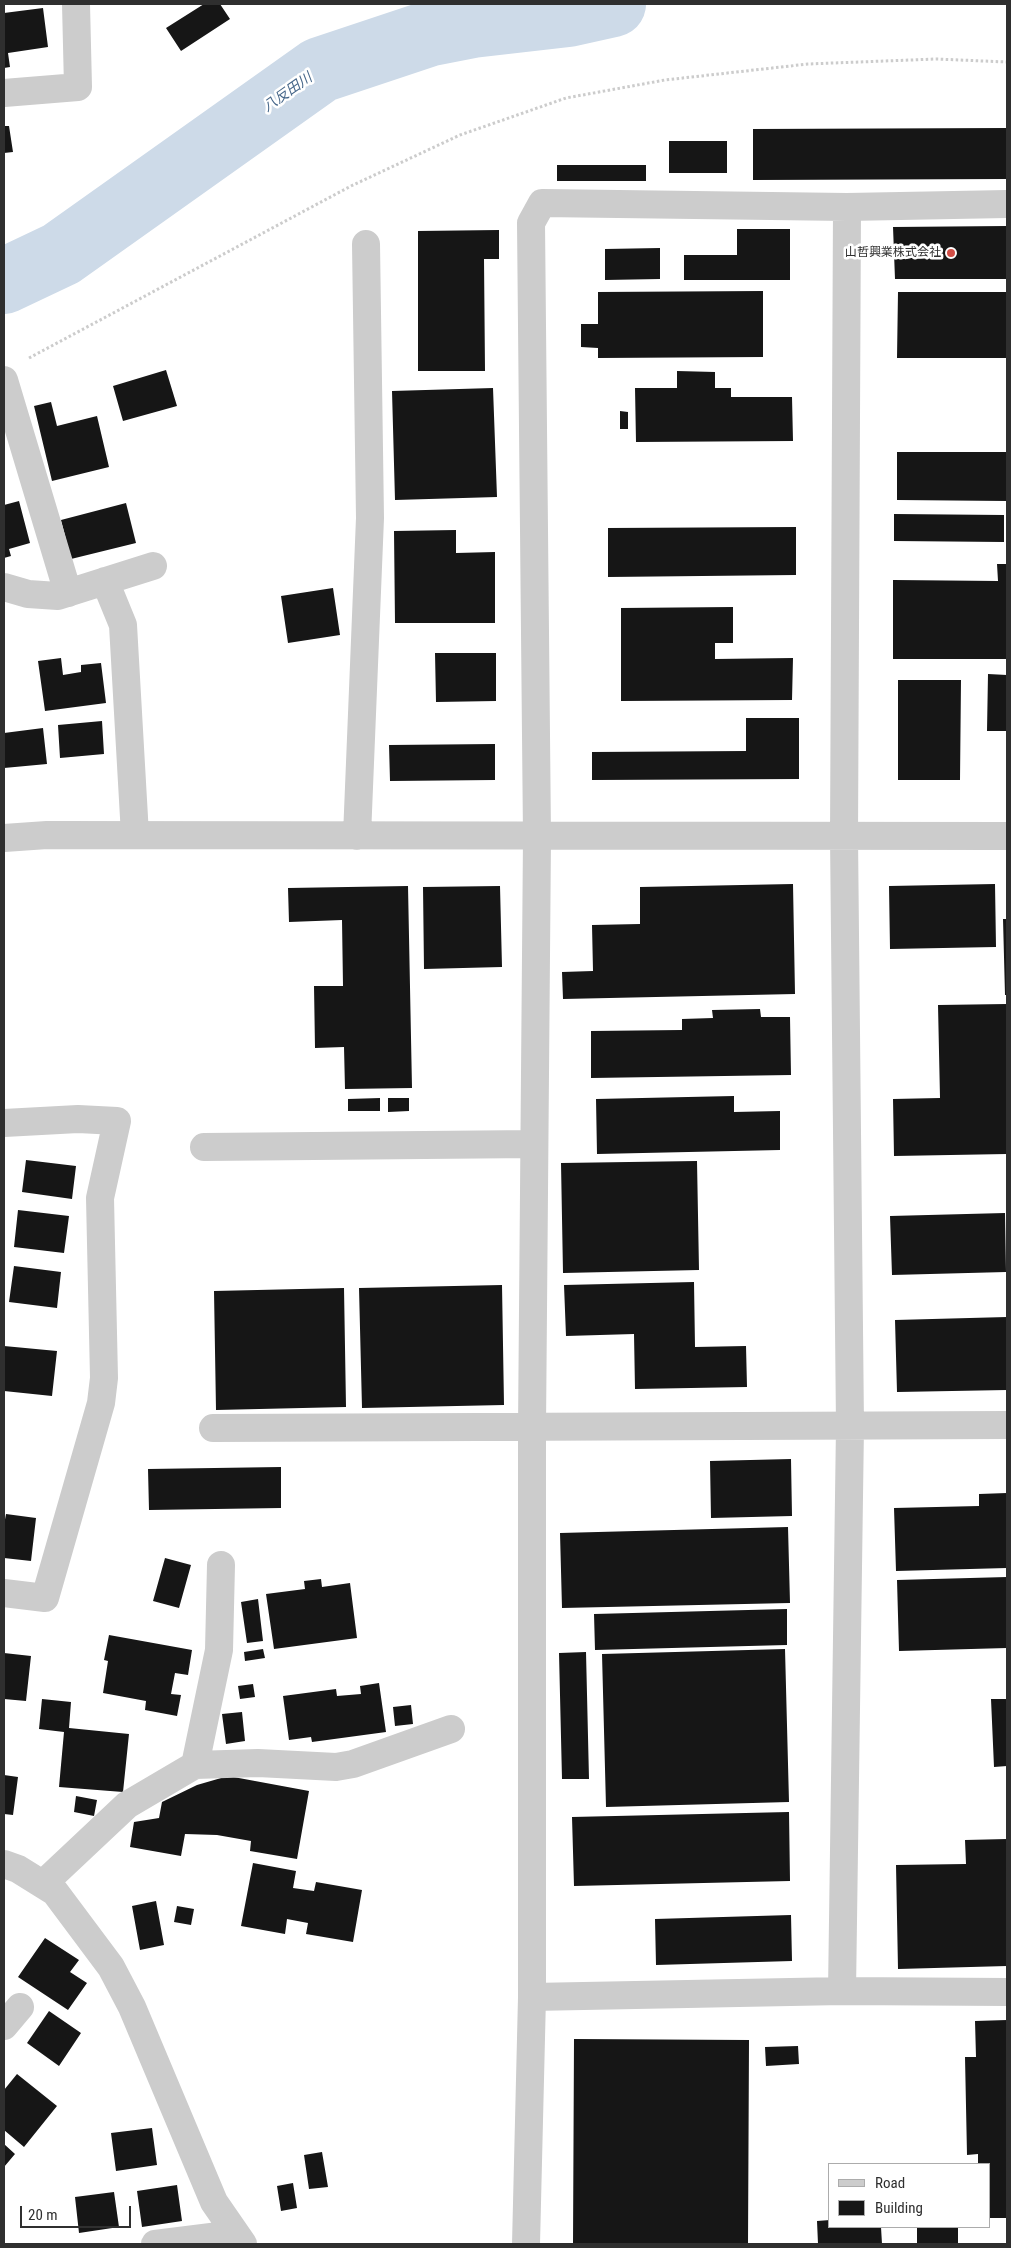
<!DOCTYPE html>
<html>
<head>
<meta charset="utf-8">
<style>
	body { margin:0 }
	#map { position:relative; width:1011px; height:2248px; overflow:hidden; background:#fff; font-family:"Roboto Condensed",sans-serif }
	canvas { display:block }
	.frame { position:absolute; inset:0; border:5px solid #2f2f2f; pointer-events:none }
	.legend { position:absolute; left:828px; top:2163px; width:162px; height:65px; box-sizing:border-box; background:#fff; border:1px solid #acacac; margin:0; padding:6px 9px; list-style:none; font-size:15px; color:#2f2f2f }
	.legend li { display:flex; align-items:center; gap:10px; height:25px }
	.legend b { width:25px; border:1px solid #acacac }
	.scale { position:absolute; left:20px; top:2206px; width:111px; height:22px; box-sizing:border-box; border:2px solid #2f2f2f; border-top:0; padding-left:6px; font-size:15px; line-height:18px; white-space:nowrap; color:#2f2f2f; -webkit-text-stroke:4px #fff; paint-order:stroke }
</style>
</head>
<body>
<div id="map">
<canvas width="1011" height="2248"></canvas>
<div class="frame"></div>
<ul class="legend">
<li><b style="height:6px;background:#ccc"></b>Road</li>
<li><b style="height:14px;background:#161616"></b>Building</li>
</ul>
<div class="scale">20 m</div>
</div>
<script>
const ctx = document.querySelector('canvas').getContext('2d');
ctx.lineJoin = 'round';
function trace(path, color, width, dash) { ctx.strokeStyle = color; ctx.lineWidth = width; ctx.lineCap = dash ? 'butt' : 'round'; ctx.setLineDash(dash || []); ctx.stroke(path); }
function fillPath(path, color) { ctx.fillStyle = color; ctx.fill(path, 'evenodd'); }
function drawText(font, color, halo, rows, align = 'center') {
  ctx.font = font + ' "Roboto Condensed","Noto Sans JP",sans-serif'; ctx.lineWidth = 5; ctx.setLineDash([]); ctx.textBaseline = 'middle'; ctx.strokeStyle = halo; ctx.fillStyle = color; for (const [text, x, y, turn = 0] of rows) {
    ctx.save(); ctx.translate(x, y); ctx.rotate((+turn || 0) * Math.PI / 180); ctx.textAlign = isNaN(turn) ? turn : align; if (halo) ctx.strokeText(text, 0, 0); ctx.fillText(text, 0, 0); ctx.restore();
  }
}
trace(new Path2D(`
	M4 281 61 254 320 70 431 33 472 25 568 14 613 4`), '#cddae8', 66);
fillPath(new Path2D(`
	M204 4H220L230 19 181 51 166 28Z
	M43 8 48 47 8 53 10 67 4 68V13Z
	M4 126H9L13 152 4 153Z
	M1007 128V179L753 180V129Z
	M669 141H727V173H669Z
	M557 165H646V181H557Z
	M1007 226V279H895L893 227Z
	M737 229H790V280H684V255H737Z
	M499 230V259H484L485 371H418V231Z
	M660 248V279L605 280V249Z
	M763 291V357L598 358V348L581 347V324H598V292Z
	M898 292H1007V358H897Z
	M166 370 177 406 123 421 113 386Z
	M677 371 715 372V388H731V397H792L793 441 636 442 635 388H677Z
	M493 388 497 497 395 500 392 391Z
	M51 402 57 426 97 416 109 467 52 481 34 406Z
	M620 411 628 412V429H620Z
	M897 452H1007V501L897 500Z
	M19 501 30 543 9 549 11 556 4 558V505Z
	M126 503 136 543 71 559 61 520Z
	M894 514 1004 515V542L894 541Z
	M796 527V575L608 577V528Z
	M456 530V553L495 552V623H395L394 531Z
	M997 564H1007V659H893V580L998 581Z
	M333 588 340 635 288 643 281 596Z
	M733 607V643H715V659L793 658 792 700 621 701V608Z
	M435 653H496V701L436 702Z
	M61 658 63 675 81 672V665L101 663 106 703 45 711 38 661Z
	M988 674 1007 675V731H987Z
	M898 680H961L960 780H898Z
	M746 718H799V779L592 780V752L746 751Z
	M102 721 104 754 60 758 58 725Z
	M43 728 47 764 4 768V733Z
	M495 744V780L390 781 389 745Z
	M793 884 795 994 563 999 562 972 593 971 592 925 640 924V887Z
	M995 884 996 947 890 949 889 886Z
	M408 886 412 1088 345 1089 344 1047 315 1048 314 986H343L342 920 289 922 288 888Z
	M500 886 502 967 424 969 423 887Z
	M1003 919H1007V995H1005Z
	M1007 1004V1154L894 1156 893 1099 940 1098 938 1005Z
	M760 1009 761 1017H790L791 1075 591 1078V1031L682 1030V1019L713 1018 712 1010Z
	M734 1096V1112L780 1111V1150L597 1154 596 1099Z
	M380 1098V1111H348V1099Z
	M388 1098H409V1111L388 1112Z
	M26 1160 76 1166 72 1199 22 1192Z
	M697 1161 699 1270 563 1273 561 1163Z
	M18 1210 69 1216 64 1253 14 1247Z
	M1005 1213 1006 1272 892 1275 890 1216Z
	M14 1266 61 1272 57 1308 9 1302Z
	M694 1282 695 1347 746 1346 747 1387 635 1389 634 1334 566 1336 564 1285Z
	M502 1285 504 1405 362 1408 359 1288Z
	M344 1288 346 1407 216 1410 214 1291Z
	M1007 1317V1390L897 1392 895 1320Z
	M4 1346 57 1351 52 1396 4 1391Z
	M791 1459 792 1516 711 1518 710 1461Z
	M281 1467V1508L149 1510 148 1469Z
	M1007 1493V1568L896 1571 894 1508 979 1506V1494Z
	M6 1514 36 1518 31 1561 4 1558V1525Z
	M788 1527 790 1603 562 1608 560 1533Z
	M165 1558 191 1565 179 1608 153 1601Z
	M1007 1577V1648L899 1651 897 1580Z
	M321 1579 322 1587 350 1583 357 1638 274 1649 266 1594 305 1589 304 1581Z
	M258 1599 263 1641 247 1643 241 1602Z
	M787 1609V1645L595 1650 594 1614Z
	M109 1635 192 1650 188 1675 175 1673 171 1694 181 1695 177 1716 145 1710 146 1701 103 1693 108 1661 104 1660Z
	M263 1649 265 1658 245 1661 244 1652Z
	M785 1649 789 1802 606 1807 602 1654Z
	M586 1652 589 1779H562L559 1653Z
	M4 1653 31 1656 26 1701 4 1699Z
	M379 1683 386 1732 312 1742 311 1737 289 1740 283 1696 336 1689 337 1696 361 1694 360 1686Z
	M253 1684 255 1697 240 1699 238 1686Z
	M42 1699 71 1702 69 1728 129 1734 123 1792 59 1787 64 1732 39 1729Z
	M991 1699H1007V1766L994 1767Z
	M411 1705 413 1724 395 1726 393 1707Z
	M242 1712 245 1741 226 1744 222 1714Z
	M4 1775 18 1777 13 1815 4 1814Z
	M228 1776 309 1791 297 1859 250 1851 251 1841 217 1835 185 1834 181 1856 130 1847 134 1822 159 1818 162 1802 197 1785Z
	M76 1796 97 1800 94 1816 74 1812Z
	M789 1812 790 1881 574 1886 572 1817Z
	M1007 1839V1966L898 1969 896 1865 966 1864 965 1840Z
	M253 1863 296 1871 293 1888 314 1891 316 1882 362 1890 353 1942 306 1934 308 1923 287 1919 285 1934 241 1926Z
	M156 1901 164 1945 140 1950 132 1906Z
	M177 1906 194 1909 191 1925 174 1922Z
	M791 1915 792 1961 656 1965 655 1919Z
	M45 1938 79 1960 70 1972 87 1983 68 2010 18 1977Z
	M49 2011 81 2033 59 2066 27 2043Z
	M1007 2020V2218H990V2164H978V2154L967 2155 965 2057H976L975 2021Z
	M574 2039 749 2040 748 2244H573Z
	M798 2046 799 2064 766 2066 765 2047Z
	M17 2074 57 2106 24 2147 4 2130V2090Z
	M152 2128 157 2165 116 2171 111 2133Z
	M4 2144 15 2154 4 2167Z
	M322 2152 328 2187 309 2189 304 2155Z
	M293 2183 297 2208 281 2211 277 2186Z
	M177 2185 182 2221 142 2227 137 2191Z
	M114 2192 119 2227 79 2233 75 2197Z
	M830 2220V2227H881L882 2244H818L817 2221Z
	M917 2227H958V2244H917Z`), '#161616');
trace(new Path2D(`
	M29 358 351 186 460 135 566 98 665 80 808 64 936 59 1007 62`), '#ccc', 3, [2.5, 2.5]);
trace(new Path2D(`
	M4 93 78 87 76 4
	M4 380 68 593
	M105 581 123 625 135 835
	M4 587 28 594 58 596 153 566
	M357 836 370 518 366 244
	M4 838 47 835 1007 836
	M4 1123 78 1119 117 1121 100 1198 104 1378 101 1403 45 1598 4 1593
	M204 1147 534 1144
	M213 1428 1007 1425
	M195 1765 258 1763 336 1767 353 1764 451 1729
	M4 1864 18 1869 55 1892 111 1967 132 2007 214 2202 243 2244
	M43 1884 127 1805 195 1765 219 1650 221 1565
	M842 1991 850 1426 844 836 847 207
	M532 1997 842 1991 1007 1992
	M4 2026 20 2007
	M155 2244 235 2234
	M526 2244 532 1997V1428L537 837 531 223 542 203 847 207 1007 204`), '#ccc', 28);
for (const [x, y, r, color] of [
	[951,253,5,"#d24e46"]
]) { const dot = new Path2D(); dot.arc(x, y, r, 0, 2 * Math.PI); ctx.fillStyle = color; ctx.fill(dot); trace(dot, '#fff', 2); }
drawText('12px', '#2f2f2f', '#fff', [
	["山哲興業株式会社",941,253]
], 'right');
drawText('italic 14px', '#466689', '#fff', [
	["八反田川",288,93,-35]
]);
</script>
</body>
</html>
